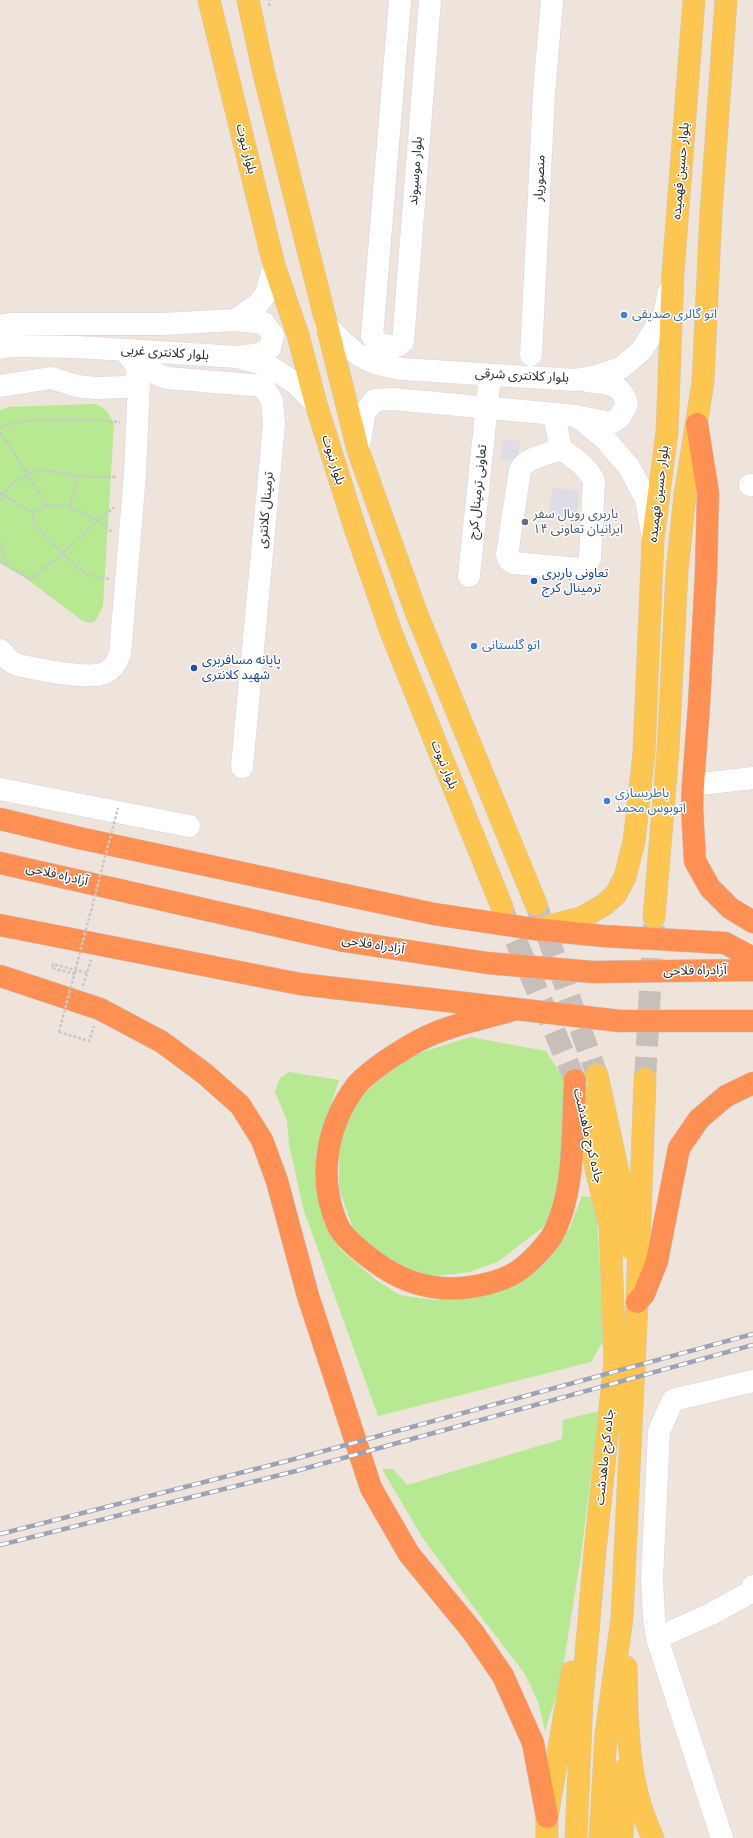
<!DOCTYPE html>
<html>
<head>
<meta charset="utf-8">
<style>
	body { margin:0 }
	canvas { display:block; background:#eee4db }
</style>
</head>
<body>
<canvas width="753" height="1838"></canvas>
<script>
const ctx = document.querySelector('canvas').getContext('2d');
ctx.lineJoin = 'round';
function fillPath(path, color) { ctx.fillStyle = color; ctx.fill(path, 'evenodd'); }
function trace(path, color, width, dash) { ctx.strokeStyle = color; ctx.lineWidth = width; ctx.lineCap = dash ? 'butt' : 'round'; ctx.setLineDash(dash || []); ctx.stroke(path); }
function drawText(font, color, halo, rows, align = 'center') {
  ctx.font = font + ' "Archivo Narrow","Noto Sans Arabic",sans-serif'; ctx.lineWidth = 3; ctx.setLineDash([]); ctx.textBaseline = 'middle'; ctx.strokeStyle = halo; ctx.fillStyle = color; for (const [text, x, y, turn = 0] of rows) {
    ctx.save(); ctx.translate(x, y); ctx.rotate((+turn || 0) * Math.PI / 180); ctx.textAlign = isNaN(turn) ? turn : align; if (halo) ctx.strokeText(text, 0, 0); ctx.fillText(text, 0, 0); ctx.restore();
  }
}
fillPath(new Path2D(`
	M503 440 520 441 517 461 501 460Z
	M552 488 579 490 577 518 549 516Z`), '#dedce5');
fillPath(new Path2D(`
	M91 404C102 403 110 414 114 424L103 606 96 620 91 623 83 621 24 577 0 563V410L8 407Z
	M470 1037 546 1051 563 1078 564 1149 558 1209 542 1228 499 1261 470 1272 427 1277 372 1252 353 1228 339 1189V1143L352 1105 401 1059Z
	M289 1072 339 1080 318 1144 319 1184 327 1218 340 1249 376 1280 400 1295 434 1300 471 1296 539 1267 570 1227 582 1196 591 1197 597 1219 604 1340 591 1362 378 1416 304 1211 289 1145 287 1121 275 1092 280 1078Z
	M599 1411 581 1555 561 1680 545 1731 538 1702 525 1674 466 1597 422 1537 382 1469H393L407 1485 562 1439 563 1420Z`), '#b7e992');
trace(new Path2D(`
	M536 904 597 1075
	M503 910 575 1080
	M645 1079 654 921`), '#c7bfb8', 22, [22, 11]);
const minor = new Path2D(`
	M400 0 372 336C379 346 394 350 403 342L430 0
	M235 320 264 323 273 335 270 348 260 354 240 357
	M325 324C352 352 362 363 402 369L575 380 596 376 621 368 642 350 664 314 669 292
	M0 326 11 324H162L235 320 258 304 266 294 274 265
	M0 348 13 346 78 347 237 357 269 366 295 383 316 404
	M531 355 544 93 552 0
	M136 365 167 378 263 386 272 401 274 424 242 767
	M0 386 51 378 77 386 96 388 125 387 139 382
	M554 415 561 449C573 458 588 466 594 481L590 558 587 566 580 569 514 563 509 560 507 555 520 470C526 457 549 454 561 449
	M580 417 611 423 620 417 627 404C621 382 607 384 587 381
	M358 450 365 412 375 400 393 399 577 416 605 439 629 467 646 499 652 533
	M750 485H753
	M469 576 490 375
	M0 650 10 661 18 665C36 669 90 680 105 673 113 669 117 662 120 654L135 474 139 382 136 365 125 351
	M693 785 753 778
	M0 789 189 826
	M657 1638 711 1614 751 1592 753 1586
	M722 1838 657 1638 654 1618 652 1579 659 1431 673 1400 753 1381`);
const major = new Path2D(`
	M209 0 274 265 298 335 316 404 355 528 391 632 502 907
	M248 0 264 74 358 450 416 612 536 904
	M654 917 668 751 677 571 685 495 703 382 711 212 726 0
	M538 929 581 918 604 905 616 894 625 877 634 841 644 753 653 539 667 432 673 273 694 0
	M597 1075 623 1195 628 1247
	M626 1667C627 1725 627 1784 653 1838
	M547 1838V1817L572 1672
	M576 1838 582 1700 595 1551 615 1361 610 1227 578 1093
	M600 1838 606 1734 622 1618 637 1302 645 1079
	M622 1838 625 1769`);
const highway = new Path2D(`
	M697 424 708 493 706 573 699 705 693 785 692 807 695 861 710 888 730 908 753 922
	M0 819 79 838 434 914 534 929 603 936 725 943 753 958
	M0 863 344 941 487 963 593 972 753 970
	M0 925 300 984 620 1021H753
	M0 976 100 1009 162 1042 205 1074 240 1105 262 1140 277 1181 308 1296 371 1488 409 1554 473 1632 503 1676 533 1743 547 1817
	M510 1011C485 1018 459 1023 435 1033 414 1041 370 1069 356 1086 326 1126 317 1180 338 1226 345 1240 370 1259 384 1268 415 1288 450 1293 486 1284 511 1278 523 1270 541 1250 544 1246 549 1241 552 1236 576 1192 572 1129 575 1080
	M637 1302 644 1294 657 1261 679 1148 699 1119 726 1096 753 1083`);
trace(minor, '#d0d6e5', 23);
trace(major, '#c8c8c8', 23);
trace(highway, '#c8c8c8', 23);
trace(new Path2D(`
	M269 6 270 0
	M0 428C24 415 91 420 120 422
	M0 432 28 474 47 507
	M0 493 34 513
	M0 501C6 486 25 471 43 471 54 471 66 474 77 476 90 477 103 477 117 477
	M70 507 77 476
	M0 542 6 565 26 577 31 579 62 554 114 507
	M0 561 6 565
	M109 579 88 575 81 571 35 526 33 520 34 513C60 494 92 516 112 532
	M75 974 52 968 53 964 87 973
	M83 986 91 960
	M59 1032 89 1041 94 1026`), '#c8c8c8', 2.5, [3, 2]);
trace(minor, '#fff', 22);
trace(major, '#fdc650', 22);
trace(highway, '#ff9054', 22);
const rail = new Path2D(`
	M0 1534 287 1461 753 1334
	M0 1545 296 1471 753 1345`);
trace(rail, '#9da3b6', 4.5);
trace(rail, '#fff', 3, [9]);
trace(new Path2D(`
	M59 1032 118 808`), '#c8c8c8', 2.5, [3, 2]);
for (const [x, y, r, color] of [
	[624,315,4,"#3f7fe0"],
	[525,522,4,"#5c6f8a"],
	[534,581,4,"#1a4fb4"],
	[474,646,4,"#3f7fe0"],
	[194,668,4,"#1a4fb4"],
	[607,801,4,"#3f7fe0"]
]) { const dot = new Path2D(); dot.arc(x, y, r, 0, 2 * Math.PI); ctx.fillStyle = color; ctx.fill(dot); trace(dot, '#fff', 1.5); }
drawText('13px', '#2a2a2a', '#fff', [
	["بلوار نبوت",246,149,76],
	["بلوار موسیوند",416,171,-86],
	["بلوار حسین فهمیده",681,171,-85],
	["منصوریار",540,178,-87],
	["بلوار کلانتری غربی",165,353,4],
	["بلوار کلانتری شرقی",522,376,3],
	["بلوار نبوت",333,460,73],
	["تعاونی ترمینال کرج",478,492,-84],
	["بلوار حسین فهمیده",659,494,-83],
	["ترمینال کلانتری",266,510,-85],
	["بلوار نبوت",444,765,68],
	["آزادراه فلاحی",57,875,13],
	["آزادراه فلاحی",373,945,9],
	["آزادراه فلاحی",695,971,-1],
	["جاده کرج ماهدشت",588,1136,77],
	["جاده کرج ماهدشت",605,1457,-84]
]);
drawText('13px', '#366cbe', '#fff', [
	["اتو گالری صدیقی",632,315],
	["اتو گلستانی",482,646],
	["باطریسازی",615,794],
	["اتوبوس محمد",615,809]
], 'left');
drawText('13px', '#4e5e75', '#fff', [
	["باربری رویال سفر",533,515],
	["ایرانیان تعاونی ۱۴",533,530]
], 'left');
drawText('13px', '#164399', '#fff', [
	["تعاونی باربری",542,574],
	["ترمینال کرج",542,589],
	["پایانه مسافربری",202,661],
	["شهید کلانتری",202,676]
], 'left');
</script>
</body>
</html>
